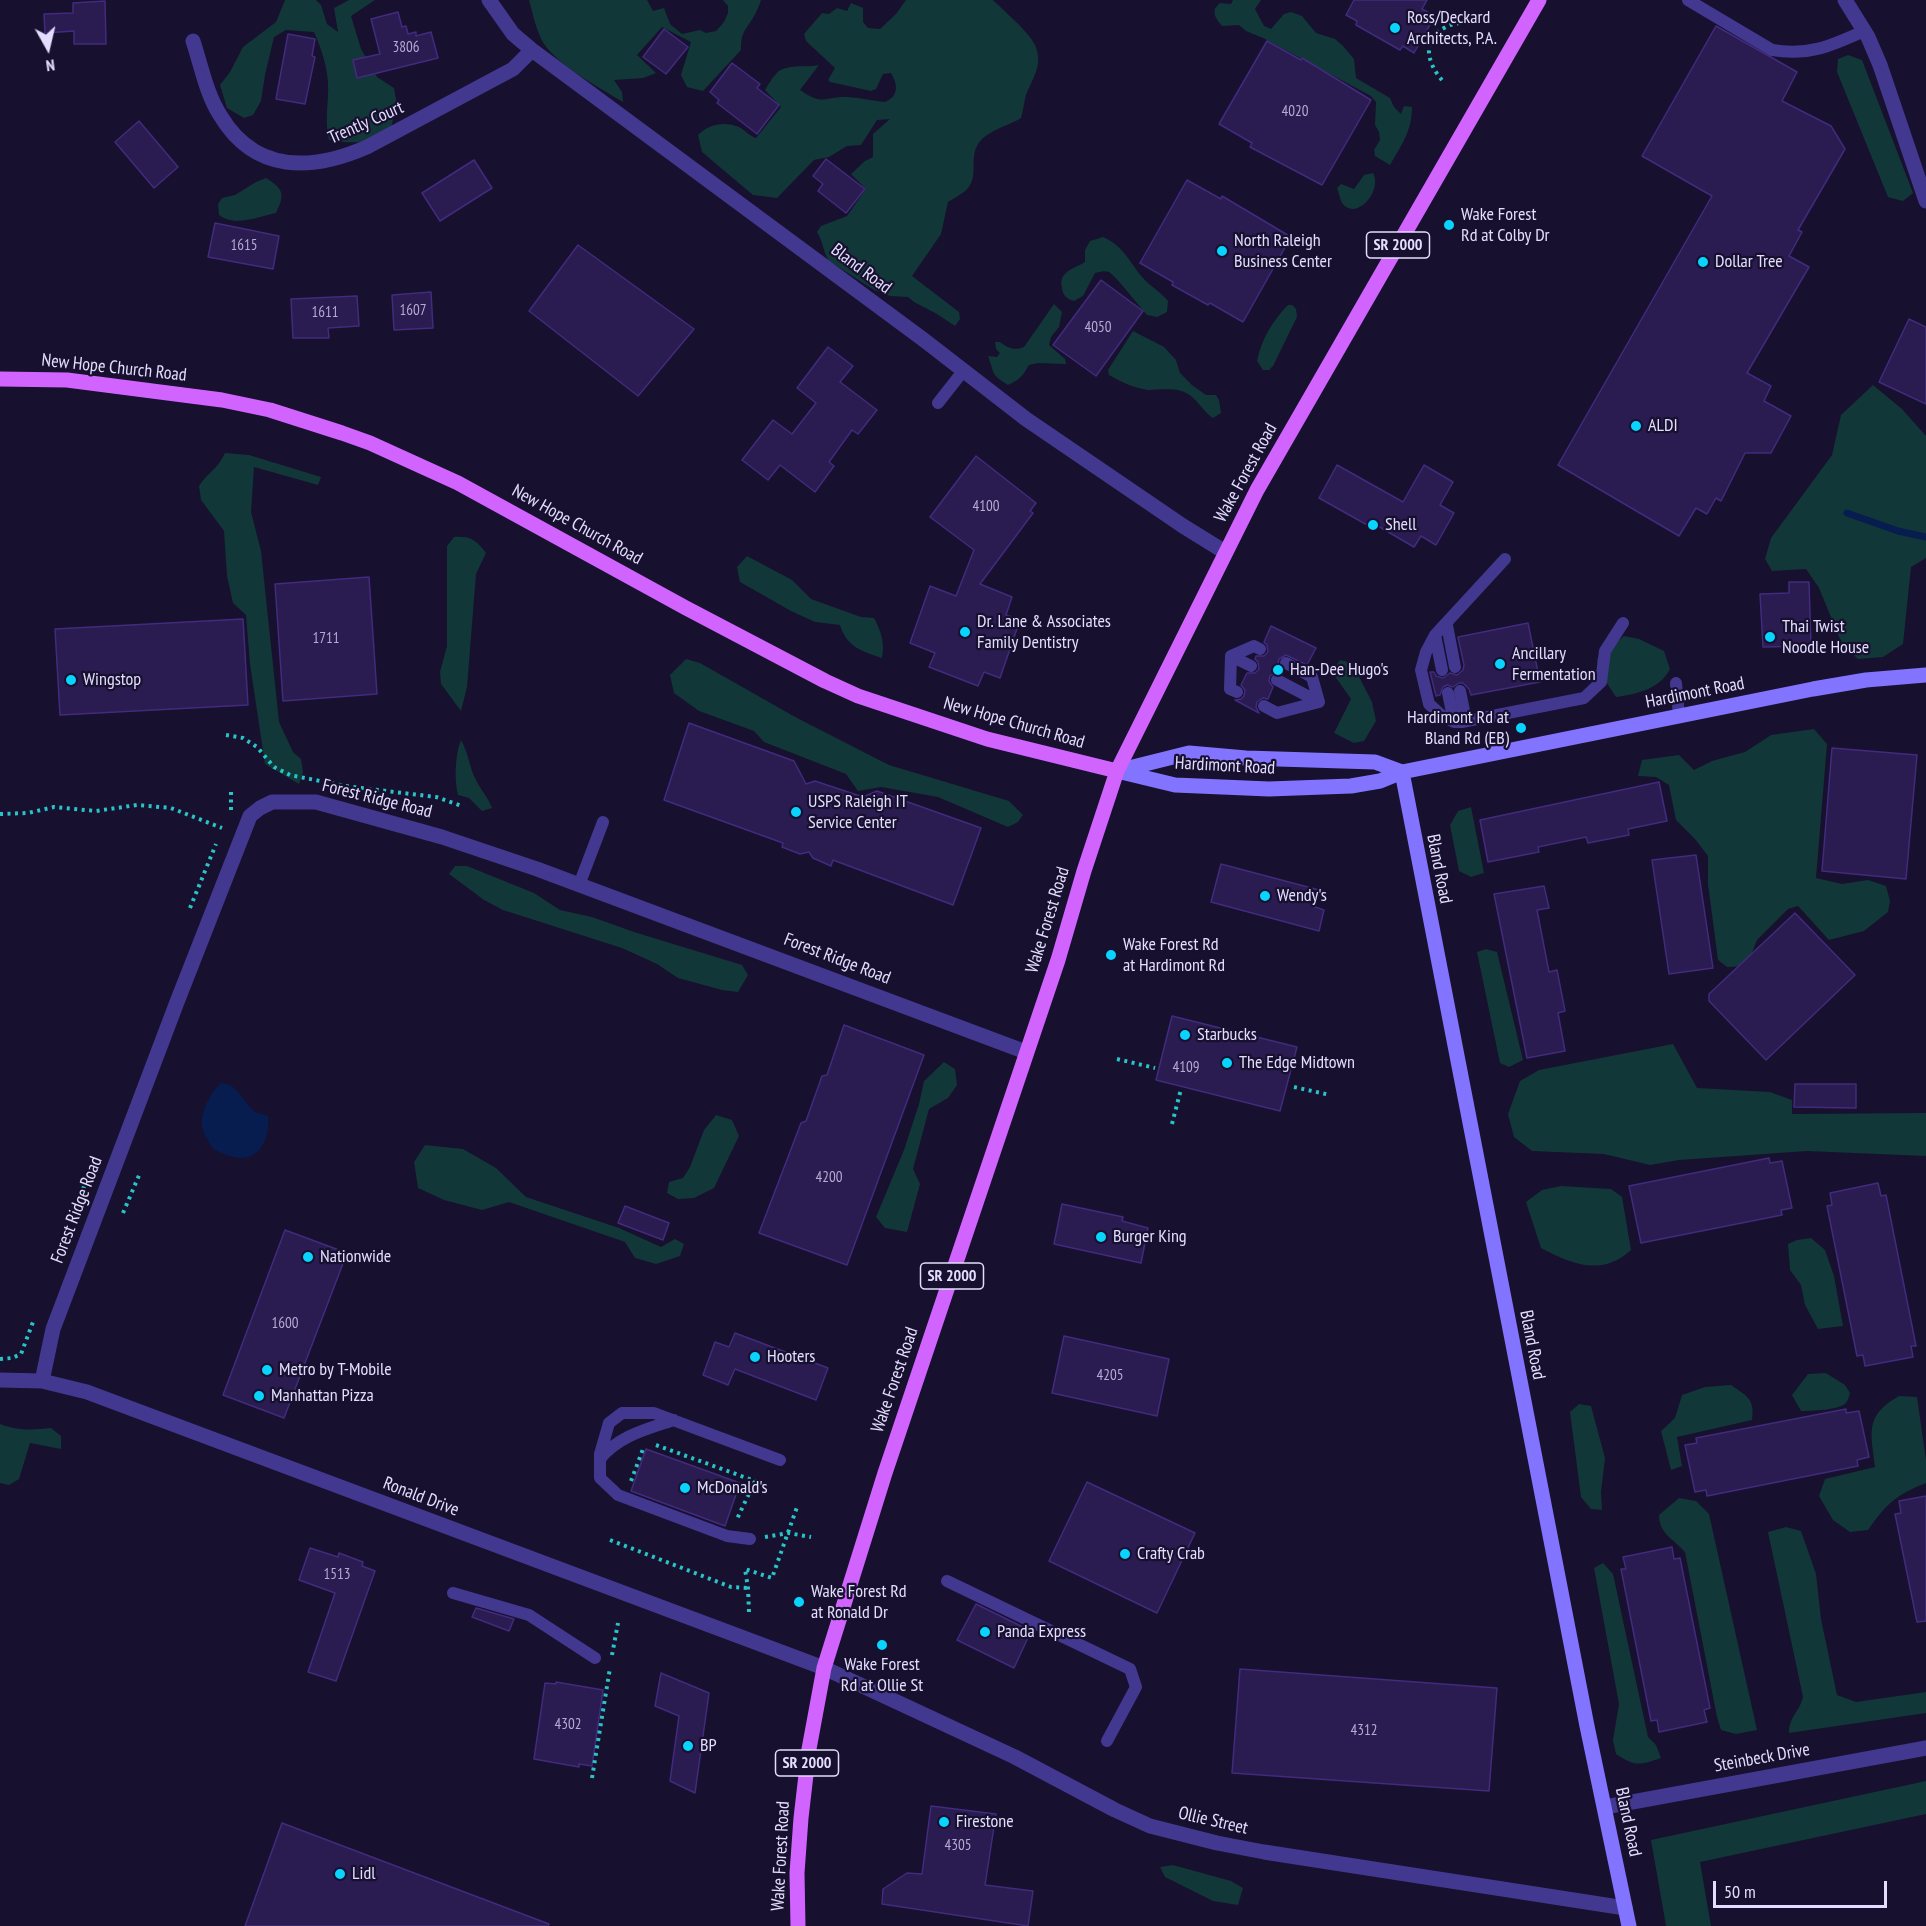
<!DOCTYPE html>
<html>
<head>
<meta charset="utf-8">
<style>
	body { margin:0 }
	#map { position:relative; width:1926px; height:1926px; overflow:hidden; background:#17102e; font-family:"PT Sans Narrow",sans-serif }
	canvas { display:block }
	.north { position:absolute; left:18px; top:18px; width:60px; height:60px; -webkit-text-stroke:4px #17102e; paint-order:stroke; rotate:172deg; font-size:16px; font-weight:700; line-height:24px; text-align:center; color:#e3ddff }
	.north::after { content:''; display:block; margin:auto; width:21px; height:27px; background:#e3ddff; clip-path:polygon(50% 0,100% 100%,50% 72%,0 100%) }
	.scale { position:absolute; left:1713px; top:1881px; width:174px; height:27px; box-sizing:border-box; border:3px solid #e3ddff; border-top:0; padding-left:8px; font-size:18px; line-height:21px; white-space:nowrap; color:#e3ddff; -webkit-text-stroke:4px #17102e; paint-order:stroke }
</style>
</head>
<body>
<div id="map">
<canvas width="1926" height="1926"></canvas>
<div class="north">N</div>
<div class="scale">50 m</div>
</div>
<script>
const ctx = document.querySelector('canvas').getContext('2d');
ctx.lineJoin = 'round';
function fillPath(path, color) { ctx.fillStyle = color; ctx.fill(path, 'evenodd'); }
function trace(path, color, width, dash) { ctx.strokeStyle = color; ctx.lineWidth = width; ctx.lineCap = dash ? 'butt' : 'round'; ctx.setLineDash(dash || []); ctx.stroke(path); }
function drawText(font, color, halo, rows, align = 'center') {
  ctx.font = font + ' "PT Sans Narrow",sans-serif'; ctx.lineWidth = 4.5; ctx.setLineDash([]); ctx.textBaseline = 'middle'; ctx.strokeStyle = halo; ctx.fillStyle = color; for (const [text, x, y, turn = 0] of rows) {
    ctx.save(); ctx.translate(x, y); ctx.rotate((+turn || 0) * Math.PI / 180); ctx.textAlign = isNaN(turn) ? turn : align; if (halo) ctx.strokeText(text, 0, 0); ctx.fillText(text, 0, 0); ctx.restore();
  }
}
fillPath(new Path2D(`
	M285 0H316L321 5 327 24 338 32 334 8 349 0H375L351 16 361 49 377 77 394 88 397 105 390 131C365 142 357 145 329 140 324 119 329 103 328 83 327 65 321 48 314 32L286 30 274 37 265 75 261 101 253 115 244 118 227 108 220 85 230 72 243 47 276 22Z
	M529 0H647L653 11 664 8 670 24 682 34 700 30 706 33 716 31 724 22 728 13V6L723 0H761C759 6 756 13 753 18 744 32 741 33 741 50L703 91 687 87 681 75 691 42 662 27 637 55 656 73 643 78 614 80 622 92 623 102C600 88 559 66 544 44 536 31 533 14 529 0Z
	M906 0H993C1004 11 1029 32 1035 45 1044 65 1032 79 1026 95 1024 103 1023 111 1021 118 1006 127 985 131 977 146 970 159 978 177 968 188 963 194 954 198 948 202L941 234 912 276 959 312 960 319 955 326 937 314 914 302 908 297 890 296 874 290 829 261C823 252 823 241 817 232L821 226 847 216 866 189 851 174 865 161 873 157V134L890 119 877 120 861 145 847 146 829 157 814 160 777 198 753 195 702 152 698 135C709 124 724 121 739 127 745 130 749 136 756 138L781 107 765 90C768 85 772 78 776 74 785 63 806 68 819 65L800 90C823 106 822 97 846 97 858 97 872 101 885 102 899 96 898 85 891 73L883 74 876 89 871 91 830 82 828 80 835 68 806 41 804 34 822 13 829 14 837 8 847 11 851 3 863 8V22L868 28 880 29 896 14Z
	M1233 0H1261L1255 9 1264 26 1271 29 1284 14 1291 12 1302 16 1316 33 1335 39 1343 46 1354 59 1356 78 1390 98 1394 107 1401 114 1404 106 1412 107C1412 131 1402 144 1390 165L1375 156 1374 150 1380 140 1379 132 1375 125 1376 102 1371 96 1263 38 1246 31 1239 25 1222 26C1217 20 1213 15 1215 8L1220 3 1231 4Z
	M1848 55 1862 60 1913 193 1903 201 1888 197 1837 72 1838 59Z
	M1373 173C1383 191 1356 222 1342 203 1340 199 1339 193 1337 188L1341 184 1354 189 1364 175Z
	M266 178C284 189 285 195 276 213 258 217 235 227 219 215L218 204 222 198 235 195 256 182Z
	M1103 237C1124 246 1129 262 1143 278 1151 287 1161 292 1168 301L1167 312 1157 317 1147 315C1140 307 1115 275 1109 272 1104 270 1099 272 1095 273L1083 296 1074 301C1067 299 1063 296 1062 288 1058 271 1074 269 1085 262V250L1090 241Z
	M1054 304 1062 312 1059 327 1051 337 1049 345 1065 359 1066 364 1038 363 1029 365C1023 375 1020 380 1008 385 990 374 995 374 988 356L997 357 1000 353 996 349 995 342H1000C1008 348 1014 351 1024 347Z
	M1288 305H1292L1296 309 1297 317 1273 366 1269 370H1263L1257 361C1261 340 1273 320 1288 305Z
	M1133 331 1164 347 1176 360 1180 373 1192 385 1206 395H1216L1219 400 1221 413 1213 418C1201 410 1196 395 1181 391 1171 388 1159 390 1148 390 1134 388 1121 382 1109 375L1108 370Z
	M1873 385 1902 409 1926 436V558L1911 567 1903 644 1883 657 1858 659 1842 644 1819 588 1806 569 1772 571 1765 559 1771 538 1832 455 1841 415Z
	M225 453 249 455 321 477 318 485 254 467 251 512 261 551 279 722 293 752 301 759 303 772 299 784 265 764 250 664 246 615 233 603 227 576 224 531 201 500 199 486C209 471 217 470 225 453Z
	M454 537C471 536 476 540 486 553L476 574 467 687 461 711 441 684 440 672 447 646V546Z
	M747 556 792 580 811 599 861 617 874 618C881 631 885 643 882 658 861 651 847 647 840 625L815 622 791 611 740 582 737 567Z
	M1624 636 1639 639 1664 651 1670 669C1660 689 1637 694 1616 697L1599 671 1597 659Z
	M686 659 700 663 797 718 889 765 1009 801 1023 815 1018 822 1008 827 938 797 881 787 858 791 846 774 764 742 754 731 699 711 674 693 670 675Z
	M1340 660 1352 663 1372 702 1376 721 1364 741 1354 743 1334 733 1351 699 1332 672Z
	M1814 729 1827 744 1816 878 1842 884 1868 880 1886 886 1890 901 1888 912 1864 931 1829 940 1798 906 1788 909 1757 940 1747 966 1727 967 1718 960 1708 884V856L1695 839 1676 820 1669 785 1656 777 1638 776 1642 760 1679 755 1694 770 1712 761 1745 752 1771 735Z
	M461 740C469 754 469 766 475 778 480 789 488 797 492 808L482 811 469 798 458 795C454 780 455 755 461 740Z
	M1471 807 1484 873 1471 877 1459 871 1450 825 1458 811Z
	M455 866H467L534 893 560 910 592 917 634 932 742 965 748 975 738 992 722 990 678 978 657 964 622 948 503 910 484 900 449 874Z
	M1486 949 1497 952 1523 1060 1509 1067 1500 1063 1477 952Z
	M1673 1044 1697 1088 1770 1092 1792 1100V1114L1926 1113V1156L1807 1151 1679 1160 1650 1165 1604 1154 1532 1151 1514 1137 1508 1114 1520 1081 1539 1070Z
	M944 1062 955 1069 957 1085 948 1098 929 1109 913 1169 920 1184 907 1232 885 1228 876 1217 904 1150 919 1104 924 1081Z
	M716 1115 732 1120 739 1136 714 1188 694 1198 678 1199 667 1193 669 1182 683 1178 690 1167 704 1130Z
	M425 1145 463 1149 496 1168 526 1197 619 1228 661 1247 675 1239 684 1244 680 1256 656 1264 635 1258 625 1242 509 1202 482 1210 444 1200 418 1188 414 1162Z
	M1561 1186 1611 1189 1622 1197 1631 1250C1601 1277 1572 1264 1541 1248L1526 1202 1542 1190Z
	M1811 1238 1825 1250 1834 1276 1843 1326 1818 1329 1805 1305 1801 1285 1790 1270 1788 1244 1797 1240Z
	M1826 1373 1845 1385 1850 1393C1849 1396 1848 1401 1846 1403 1840 1410 1811 1411 1801 1411L1792 1395 1808 1374Z
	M1731 1385C1747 1396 1755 1399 1752 1420L1677 1437 1682 1466 1671 1470 1661 1431 1675 1418 1682 1395 1705 1387Z
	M1899 1396 1917 1397 1926 1460V1483C1896 1495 1887 1503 1868 1530L1850 1532 1833 1520 1819 1496 1825 1479 1875 1467C1871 1432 1864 1416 1899 1396Z
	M1579 1404 1591 1406 1605 1458 1601 1492 1602 1510 1591 1509 1581 1497 1570 1412Z
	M0 1424C18 1431 32 1430 51 1428L61 1436V1449L30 1443 19 1479 9 1485 0 1483Z
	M1679 1498 1696 1501 1709 1514 1757 1730 1736 1734 1721 1730 1717 1717 1685 1552C1674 1539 1659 1534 1659 1515Z
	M1786 1527 1801 1531 1816 1574 1821 1619 1837 1695 1856 1702 1926 1692V1713L1789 1733C1789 1716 1799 1713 1803 1697L1768 1532Z
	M1603 1563 1613 1574 1648 1737 1656 1745 1661 1758C1640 1765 1635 1767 1616 1754L1613 1740 1619 1704 1594 1568Z
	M1926 1781V1814L1700 1862 1711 1926H1666L1651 1840Z
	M1173 1865 1231 1881 1243 1888 1238 1905 1213 1901 1165 1877 1160 1867Z`), '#123738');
fillPath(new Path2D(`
	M221 1083C238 1083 242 1101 254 1111 258 1114 264 1114 268 1116 270 1133 263 1159 240 1158 230 1157 221 1153 213 1149 210 1143 203 1134 202 1127 200 1111 211 1092 221 1083Z`), '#071c4f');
trace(new Path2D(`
	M1847 513 1898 531 1926 537`), '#071c4f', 7);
const building = new Path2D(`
	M1354 0H1427L1422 9 1435 16 1414 53 1403 46 1400 50 1356 25 1357 21 1346 15Z
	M105 1 106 44H74V31L45 33 44 14 73 13V3Z
	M398 12 402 27 406 26 408 34 416 32V36L431 32 438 58 357 78 353 60 380 54 371 19Z
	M1716 26 1797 72 1782 101 1831 126 1845 149 1798 230 1802 232 1789 256 1809 267 1747 373 1771 386 1764 401 1791 416 1771 453H1745L1721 501 1716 498 1707 514 1696 508 1679 536 1558 465 1712 196 1642 156Z
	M664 29 688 47 666 74 643 57Z
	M288 34 315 39 312 56 315 57 305 104 276 99Z
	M1267 41 1301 60 1302 58 1371 100 1322 185 1250 147 1252 143 1219 124Z
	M732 63 760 84 757 88 779 105 757 134 717 103 719 100 710 92Z
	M139 121 178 167 154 188 115 142Z
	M826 159 865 189 846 213 818 191 823 184 813 176Z
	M474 160 492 188 440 221 422 193Z
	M1187 180 1221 199 1222 196 1291 237 1243 322 1210 303 1208 305 1172 285 1173 282 1140 263Z
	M215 223 279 236 273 269 208 257Z
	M578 245 694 329 638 396 529 311Z
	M1101 280 1143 311 1096 376 1053 345Z
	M431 292 433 328 394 330 392 295Z
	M357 296 359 326 328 328 329 338H293L291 299Z
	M1909 319 1926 327V404L1879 382Z
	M828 347 853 366 840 382 877 410 858 434 852 430 829 462 834 466 815 492 780 465 768 480 742 460 773 420 792 434 816 403 797 388Z
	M976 456 1036 503 1030 511 1033 513 980 584 1012 597 1006 615 1020 620 1000 678 984 672 978 686 929 667 935 653 910 643 930 586 956 596 974 550 930 517Z
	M1337 465 1403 502 1424 465 1453 482 1440 505 1454 513 1436 545 1421 536 1414 547 1371 522 1369 526 1319 498Z
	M369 577 377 694 283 701 275 584Z
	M1789 582H1809L1811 646 1763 647 1760 594 1789 593Z
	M243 619 248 705 60 715 55 629Z
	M1528 623 1540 682 1471 695 1469 689 1463 683H1459L1453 687 1447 685 1443 687 1440 695 1436 696 1430 672H1434L1436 676 1443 678 1450 673 1457 675 1463 670 1464 665 1458 637Z
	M1271 626 1316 648 1307 665 1286 655 1279 659 1278 664 1282 670 1281 673 1276 672 1270 676 1269 681 1273 687 1268 699 1263 698 1257 702 1256 707 1259 713 1235 700 1241 699 1244 696 1245 690 1241 685 1247 673H1255L1259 669 1258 662 1255 659 1256 656H1264L1268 652 1267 645 1264 642Z
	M689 723 794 761 806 784 815 781 863 797 877 791 981 828 953 905 833 860 831 866 813 858 809 852 800 854 782 847 783 843 664 800Z
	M1832 748 1917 755 1906 879 1822 871Z
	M1659 782 1667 821 1628 829 1629 835 1588 843 1586 837 1538 847 1539 852 1488 862 1480 820Z
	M1696 855 1713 968 1669 974 1652 860Z
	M1221 864 1319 890 1315 907 1324 910 1319 931 1211 902Z
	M1544 886 1549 908 1537 910 1549 972 1557 970 1565 1011 1558 1013 1565 1051 1527 1058 1494 894Z
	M1795 913 1855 975 1766 1060 1709 1001V994Z
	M1172 1016 1297 1047 1280 1111 1156 1080Z
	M844 1025 924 1055 847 1265 759 1233 801 1123 806 1121 822 1076 827 1075Z
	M1795 1084H1856V1108L1794 1107Z
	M1769 1158 1770 1163 1782 1161 1792 1208 1781 1210 1782 1215 1641 1243 1629 1186Z
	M1878 1183 1881 1196 1886 1195 1916 1346H1911L1913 1357 1865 1366 1863 1355 1857 1356 1827 1206 1832 1205 1830 1193Z
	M1062 1204 1123 1217 1122 1221 1148 1228 1141 1263 1054 1244Z
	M625 1206 669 1223 663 1240 618 1223Z
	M285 1230 347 1253 284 1418 223 1395Z
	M735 1333 828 1368 816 1400 735 1369 728 1385 703 1375 715 1342 729 1347Z
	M1064 1336 1169 1359 1157 1416 1052 1393Z
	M1846 1409V1413L1859 1411 1869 1457 1857 1460 1858 1466 1707 1496 1706 1490 1695 1492 1685 1445 1697 1443 1696 1438Z
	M646 1449 740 1483 725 1526 631 1491Z
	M1087 1482 1195 1533 1157 1613 1049 1561Z
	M1926 1496V1621L1917 1622 1895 1514 1901 1513 1899 1501Z
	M1672 1547 1674 1559 1680 1558 1710 1708 1704 1710 1707 1722 1659 1732 1657 1720 1651 1721 1621 1569H1626L1623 1557Z
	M310 1548 338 1557 339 1553 363 1562 362 1566 375 1571 336 1681 308 1672 335 1593 299 1580Z
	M976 1604 1031 1631 1014 1668 957 1640Z
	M476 1608 514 1619 509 1631 472 1617Z
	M1240 1669 1497 1688 1489 1791 1232 1773Z
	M661 1673 709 1693 695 1793 670 1781 679 1716 655 1706Z
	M556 1682 603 1690 592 1766 579 1764V1767L534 1759 545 1683 556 1684Z
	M931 1806 996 1814 985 1885 1033 1891 1028 1926 882 1904 883 1889 907 1873 922 1874Z
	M282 1823 549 1924 548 1926H245Z`);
fillPath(building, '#2a1b50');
trace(building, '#422b7e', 1.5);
trace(new Path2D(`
	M1442 80C1427 63 1421 39 1446 27 1454 22 1466 23 1475 22
	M226 735 243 738 257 747 274 767 290 775 345 786 436 797 462 806
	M231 810V790
	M0 814 28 813 54 807 96 811 137 805 171 808 222 828
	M190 908 216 844
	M1117 1059 1155 1068
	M1294 1087 1330 1095
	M1172 1124 1181 1089
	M83 1189 90 1171
	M123 1213 140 1173
	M0 1359 12 1358 21 1354 33 1322
	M656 1445 755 1481 736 1521
	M631 1481 643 1449
	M765 1537 788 1533 811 1537
	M610 1540 731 1587 748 1588
	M749 1612 748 1588 745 1569 772 1578 797 1507
	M612 1655 618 1623
	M592 1778 610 1668`), '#28c4c7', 4, [3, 4.5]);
trace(new Path2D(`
	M1688 0 1772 50C1809 56 1831 46 1864 31
	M938 403 964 370
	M1505 559 1435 635 1426 652 1421 670 1429 704 1441 715 1454 722H1462L1584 698 1601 682 1605 651 1623 623
	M1447 625 1455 667
	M1435 635 1442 670
	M1235 658 1251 666
	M1286 663 1312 677 1319 702
	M1277 680 1319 702
	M1676 683 1679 716
	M1460 691 1466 721
	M1237 692 1230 689 1231 656 1254 646 1260 649
	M1448 693 1454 722
	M1264 706 1277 713 1319 702
	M579 885 603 822
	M600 1459C618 1436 647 1429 674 1420
	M750 1539 727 1536 618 1495 600 1478V1454L609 1423 622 1413H654L780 1460
	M947 1581 1130 1669 1136 1687 1107 1741
	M453 1593 529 1615 595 1658`), '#423890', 12);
trace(new Path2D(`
	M489 0 513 34 532 50 924 340 1026 419 1183 526 1225 552
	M1845 0 1868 37 1880 65 1926 201
	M193 41C201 65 206 93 220 115 255 174 312 171 367 147L513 69 532 50
	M0 1380 42 1381 87 1392 824 1668 1015 1757 1115 1810 1150 1826 1217 1843 1264 1852 1625 1908
	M42 1381 53 1329 177 1002 250 816 260 808 272 802H316L442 837 537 869 1026 1052
	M1605 1807 1926 1748`), '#423890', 15);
trace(new Path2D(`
	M1121 770 1189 753 1246 758 1375 762 1402 772
	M1117 771 1175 785 1269 789 1351 786 1380 781 1402 772 1813 689 1866 680 1926 675
	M1402 772 1587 1726 1629 1926`), '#8274ff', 15);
trace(new Path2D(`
	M0 379 67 380 222 400 270 410 342 433 370 443 458 483 686 608 825 681 858 696 987 739 1117 771
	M798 1926 797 1873 801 1818 809 1749 824 1668 885 1473 1058 960 1084 871 1117 771 1257 490 1539 0`), '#d164ff', 15);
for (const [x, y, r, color] of [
	[1395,28,6,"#09d3ff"],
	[1449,225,6,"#09d3ff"],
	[1222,251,6,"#09d3ff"],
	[1703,262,6,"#09d3ff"],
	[1636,426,6,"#09d3ff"],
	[1373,525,6,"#09d3ff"],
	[965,632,6,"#09d3ff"],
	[1770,637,6,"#09d3ff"],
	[1500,664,6,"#09d3ff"],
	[1278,670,6,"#09d3ff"],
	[71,680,6,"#09d3ff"],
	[1521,728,6,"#09d3ff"],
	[796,812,6,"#09d3ff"],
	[1265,896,6,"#09d3ff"],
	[1111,955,6,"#09d3ff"],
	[1185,1035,6,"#09d3ff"],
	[1227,1063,6,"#09d3ff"],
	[1101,1237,6,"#09d3ff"],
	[308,1257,6,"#09d3ff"],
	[755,1357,6,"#09d3ff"],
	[267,1370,6,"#09d3ff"],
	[259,1396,6,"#09d3ff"],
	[685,1488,6,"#09d3ff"],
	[1125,1554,6,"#09d3ff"],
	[799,1602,6,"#09d3ff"],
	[985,1632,6,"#09d3ff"],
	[882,1645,6,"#09d3ff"],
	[688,1746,6,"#09d3ff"],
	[944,1822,6,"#09d3ff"],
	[340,1874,6,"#09d3ff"]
]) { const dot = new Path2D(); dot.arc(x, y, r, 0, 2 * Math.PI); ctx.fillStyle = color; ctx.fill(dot); trace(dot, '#17102e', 2); }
drawText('15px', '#b5acd3', null, [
	["3806",406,48],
	["4020",1295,112],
	["1615",244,246],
	["1607",413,311],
	["1611",325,313],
	["4050",1098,328],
	["4100",986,507],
	["1711",326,639],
	["4109",1186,1068],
	["4200",829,1178],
	["1600",285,1324],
	["4205",1110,1376],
	["1513",337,1575],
	["4302",568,1725],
	["4312",1364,1731],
	["4305",958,1846]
]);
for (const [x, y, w] of [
	[1398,245,63],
	[952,1276,63],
	[807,1763,63]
]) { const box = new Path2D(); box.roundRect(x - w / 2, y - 13, w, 26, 4.5); ctx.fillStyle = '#17102e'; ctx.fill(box); trace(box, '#e3ddff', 1.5); }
drawText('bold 16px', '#e3ddff', null, [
	["SR 2000",1398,245],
	["SR 2000",952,1276],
	["SR 2000",807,1763]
]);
drawText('18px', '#e3ddff', '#17102e', [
	["Ross/Deckard",1407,18],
	["Architects, P.A.",1407,39],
	["Wake Forest",1461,215],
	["Rd at Colby Dr",1461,236],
	["North Raleigh",1234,241],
	["Business Center",1234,262],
	["Dollar Tree",1715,262],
	["ALDI",1648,426],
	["Shell",1385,525],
	["Dr. Lane & Associates",977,622],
	["Family Dentistry",977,643],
	["Thai Twist",1782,627],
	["Noodle House",1782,648],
	["Ancillary",1512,654],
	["Fermentation",1512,675],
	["Han-Dee Hugo's",1290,670],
	["Wingstop",83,680],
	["Hardimont Rd at",1509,718,"right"],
	["Bland Rd (EB)",1509,739,"right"],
	["USPS Raleigh IT",808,802],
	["Service Center",808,823],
	["Wendy's",1277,896],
	["Wake Forest Rd",1123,945],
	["at Hardimont Rd",1123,966],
	["Starbucks",1197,1035],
	["The Edge Midtown",1239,1063],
	["Burger King",1113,1237],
	["Nationwide",320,1257],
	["Hooters",767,1357],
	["Metro by T-Mobile",279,1370],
	["Manhattan Pizza",271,1396],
	["McDonald's",697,1488],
	["Crafty Crab",1137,1554],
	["Wake Forest Rd",811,1592],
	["at Ronald Dr",811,1613],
	["Panda Express",997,1632],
	["Wake Forest",882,1665,"center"],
	["Rd at Ollie St",882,1686,"center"],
	["BP",700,1746],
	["Firestone",956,1822],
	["Lidl",352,1874]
], 'left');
drawText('18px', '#e3ddff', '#17102e', [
	["Trently Court",366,123,-24],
	["Bland Road",861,269,37],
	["New Hope Church Road",114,368,6],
	["Wake Forest Road",1246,473,-61],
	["New Hope Church Road",577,525,29],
	["Hardimont Road",1695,693,-11],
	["New Hope Church Road",1014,723,16],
	["Hardimont Road",1225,766,3],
	["Forest Ridge Road",377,799,14],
	["Bland Road",1439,869,79],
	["Wake Forest Road",1048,920,-73],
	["Forest Ridge Road",837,959,21],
	["Forest Ridge Road",77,1210,-69],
	["Bland Road",1532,1345,79],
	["Wake Forest Road",895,1380,-71],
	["Ronald Drive",421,1497,21],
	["Steinbeck Drive",1762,1758,-10],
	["Ollie Street",1213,1821,13],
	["Bland Road",1628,1822,78],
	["Wake Forest Road",781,1856,-87]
]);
</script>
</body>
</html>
